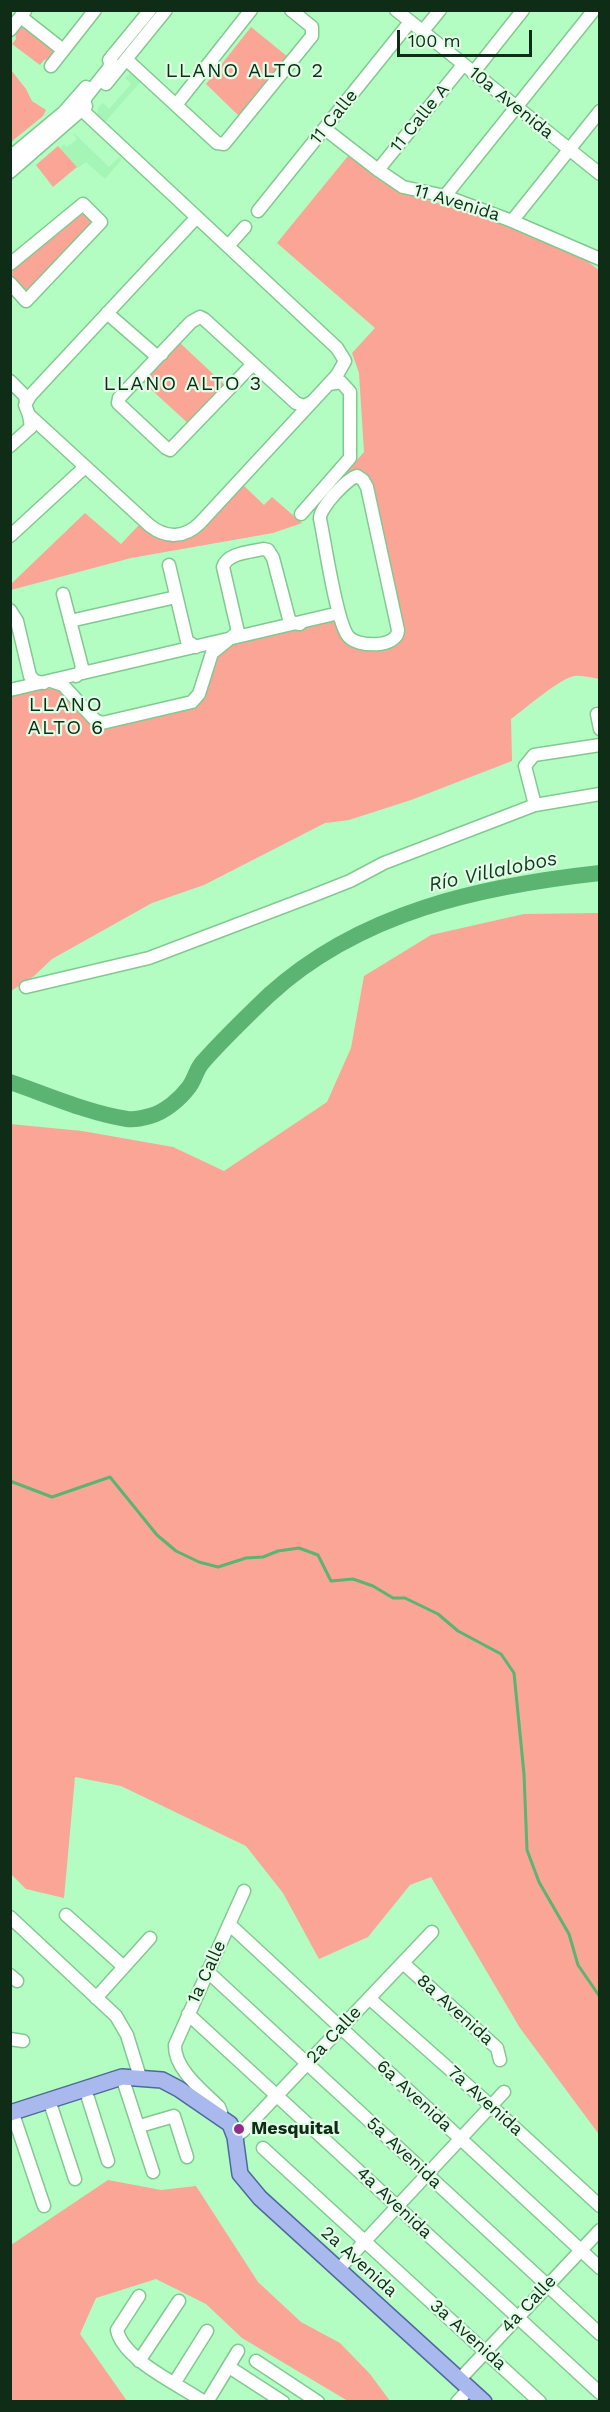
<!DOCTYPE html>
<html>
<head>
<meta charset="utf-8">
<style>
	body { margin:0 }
	#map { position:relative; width:610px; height:2412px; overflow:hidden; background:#b3fcc2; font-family:"Work Sans",sans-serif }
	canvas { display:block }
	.frame { position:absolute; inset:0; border:12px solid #0f2c17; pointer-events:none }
	.scale { position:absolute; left:397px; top:30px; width:135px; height:27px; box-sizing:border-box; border:3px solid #0f2c17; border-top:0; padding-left:8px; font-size:18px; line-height:21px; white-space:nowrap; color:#0f2c17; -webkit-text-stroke:4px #e1fee6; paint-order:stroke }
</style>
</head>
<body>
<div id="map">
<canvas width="610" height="2412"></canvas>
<div class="frame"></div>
<div class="scale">100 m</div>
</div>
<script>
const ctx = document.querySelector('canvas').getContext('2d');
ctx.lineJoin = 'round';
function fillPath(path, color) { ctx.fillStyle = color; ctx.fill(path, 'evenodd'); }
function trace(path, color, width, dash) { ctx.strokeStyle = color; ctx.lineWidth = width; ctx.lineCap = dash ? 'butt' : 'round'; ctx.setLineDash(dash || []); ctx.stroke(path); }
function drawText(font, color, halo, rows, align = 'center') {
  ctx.font = font + ' "Work Sans",sans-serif'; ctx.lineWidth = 4.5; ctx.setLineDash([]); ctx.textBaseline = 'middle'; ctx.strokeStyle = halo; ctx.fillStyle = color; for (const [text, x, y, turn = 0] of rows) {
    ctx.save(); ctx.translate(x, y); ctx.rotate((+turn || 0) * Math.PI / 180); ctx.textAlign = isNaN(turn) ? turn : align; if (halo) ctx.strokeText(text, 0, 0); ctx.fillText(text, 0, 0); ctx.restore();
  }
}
fillPath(new Path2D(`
	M130 73H135L143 79 105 122 97 115 98 108 103 103 109 109 131 84 125 78Z
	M74 133 109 167 119 157 122 159 105 179 86 162 78 168 60 148 64 144 67 147 77 139 73 134Z`), '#a5f6b6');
fillPath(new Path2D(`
	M21 24 55 51 49 59 44 60 40 65 12 44 16 39 15 31Z
	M251 27 288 57 240 117 206 84Z
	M11 70 26 89 32 101 46 110 43 116 11 142Z
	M58 146 77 167 53 187 36 165Z
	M348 156 396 190 510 226 583 258 600 271 599 679C592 678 583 675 575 676 561 677 525 709 511 719L512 761 411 800 349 820 325 823 204 885 152 903 52 959 34 976 11 991V695C63 684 56 683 92 722L198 705 202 698 213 659 226 646 336 620 345 639 396 642 368 481 350 473 340 479 364 452 359 373 352 353 375 328 277 243Z
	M82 212 91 219V224L30 289H23L12 276 13 268Z
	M179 342 227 387 191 426 143 382Z
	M242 484 264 505 272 497 302 523 273 533 131 558 11 590V584L85 513 121 544 140 524 173 540Z
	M599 913 600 2133H598L520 2028 431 1877 410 1885 368 1937 319 1959 283 1893 246 1846 121 1786 75 1777 64 1898 26 1889 11 1874 10 1124 82 1131 173 1147 224 1171 327 1102 351 1048 364 976 431 935 524 914Z
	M108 2180 161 2190 196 2186 258 2282 301 2322 340 2343 370 2374 390 2401H348L242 2338 206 2304 156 2279 96 2298 80 2334 127 2401H11V2245Z`), '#faa596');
trace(new Path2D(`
	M10 1481 52 1497 110 1477 157 1535 176 1551 199 1562 218 1567 246 1558 263 1557 278 1551 299 1548 318 1555 331 1581 353 1579 373 1586 393 1598H405L438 1614 458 1631 501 1654 514 1673 524 1774 527 1850 539 1882 569 1934 578 1965 600 1997`), '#5bb471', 3);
trace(new Path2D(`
	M10 1082C48 1095 88 1113 127 1119 134 1120 143 1118 150 1116 165 1112 180 1099 189 1087 195 1079 196 1070 202 1063 223 1039 246 1017 269 995 360 912 481 886 600 873`), '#5bb471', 16);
const minor = new Path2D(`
	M396 10 600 174
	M21 17 63 50
	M10 30 25 11
	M422 32 440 10
	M112 56 109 68 86 97 82 110 337 348 345 361 337 375 200 523C185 538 166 539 149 525L29 415 25 405 30 396 196 218
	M109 60 150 10
	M127 60 217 143 224 144 312 36V27L291 10
	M51 66 95 10
	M473 73 523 10
	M106 84 166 10
	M176 105 251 10
	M325 129 378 170 403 187 445 196 512 221 600 259
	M10 157 64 112 86 87
	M378 170 463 65
	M10 172 86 106
	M445 196 594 10
	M258 211 410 22
	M512 221 600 111
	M228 246 245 227
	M10 264 83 204 101 222 26 301 10 283
	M107 313 153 353 157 355 162 354
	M253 364 170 450 166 448 118 403 119 398 191 322 200 317 204 319 296 403 304 406 312 402
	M10 381 25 396 26 402
	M10 446 31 427 29 415
	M357 476 363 480 367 487 398 630C398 648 357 648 348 636 336 621 325 542 320 519 319 508 347 479 357 476Z
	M301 514 350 458V392L341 382 329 384
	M10 536 85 467
	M169 565 187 641 196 647
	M63 594 82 667 80 673 76 676
	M10 610 17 621 30 676 35 681 44 683
	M70 621 176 597
	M51 681 63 685 95 720 102 723 192 702 199 694 212 653 238 632 223 567C227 553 250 552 263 549L268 550 273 558 289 619 293 623 300 624
	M10 690 339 613
	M597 714 600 729
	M535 805 525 766 534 755 600 745
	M26 987 149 958 312 896 350 881 384 863 535 805 600 794
	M66 1915 124 1967
	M10 1917 116 2016 127 2035 140 2077
	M229 1924 600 2268
	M403 1963 497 2048 500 2060
	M207 1971 600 2334
	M10 1975 17 1981
	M96 1998 150 1938
	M369 1998 490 2105 600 2206
	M188 2014 600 2393
	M10 2039 23 2041
	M122 2077 153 2172
	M88 2098 108 2161
	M52 2109 75 2179
	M220 2116 221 2112 219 2107C203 2091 174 2069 175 2045L244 1891
	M15 2120 44 2206
	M140 2126 174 2116 187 2157
	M235 2137 243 2131 432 1932
	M263 2148 540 2402
	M338 2270 504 2092
	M139 2296 117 2330C123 2360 180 2385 204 2402
	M139 2361 179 2301
	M256 2361 318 2402
	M229 2367 283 2402
	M460 2379 600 2230
	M175 2382 207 2331
	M207 2402 238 2351
	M457 2402 470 2388`);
const major = new Path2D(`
	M10 2113 122 2077 162 2080 179 2089 230 2124 235 2137 240 2174 260 2198 484 2402`);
trace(minor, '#82c991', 15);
trace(major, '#4e699c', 18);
trace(minor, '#fff', 12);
trace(major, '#a9b9ee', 15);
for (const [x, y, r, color] of [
	[239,2129,6,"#942b8f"]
]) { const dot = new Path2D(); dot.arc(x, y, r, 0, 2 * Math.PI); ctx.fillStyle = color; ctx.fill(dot); trace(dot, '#e1fee6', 2); }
drawText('18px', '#0f2c17', '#e1fee6', [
	["10a Avenida",511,103,39],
	["11 Calle",334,117,-51],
	["11 Calle A",420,118,-51],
	["11 Avenida",457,203,17],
	["1a Calle",207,1972,-65],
	["8a Avenida",455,2010,42],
	["2a Calle",334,2035,-47],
	["6a Avenida",414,2096,43],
	["7a Avenida",485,2101,42],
	["5a Avenida",404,2153,43],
	["4a Avenida",394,2203,43],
	["2a Avenida",359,2262,42],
	["4a Calle",529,2304,-47],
	["3a Avenida",468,2335,42]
]);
drawText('bold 18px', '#0f2c17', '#e1fee6', [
	["Mesquital",251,2129]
], 'left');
ctx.letterSpacing = '1.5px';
drawText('20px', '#0f2c17', '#e1fee6', [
	["LLANO ALTO 2",245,71],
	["LLANO ALTO 3",183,384],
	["LLANO",66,705],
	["ALTO 6",66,728]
]);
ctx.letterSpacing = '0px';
drawText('italic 20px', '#14391e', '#e1fee6', [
	["Río Villalobos",493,872,-12]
]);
</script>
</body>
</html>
